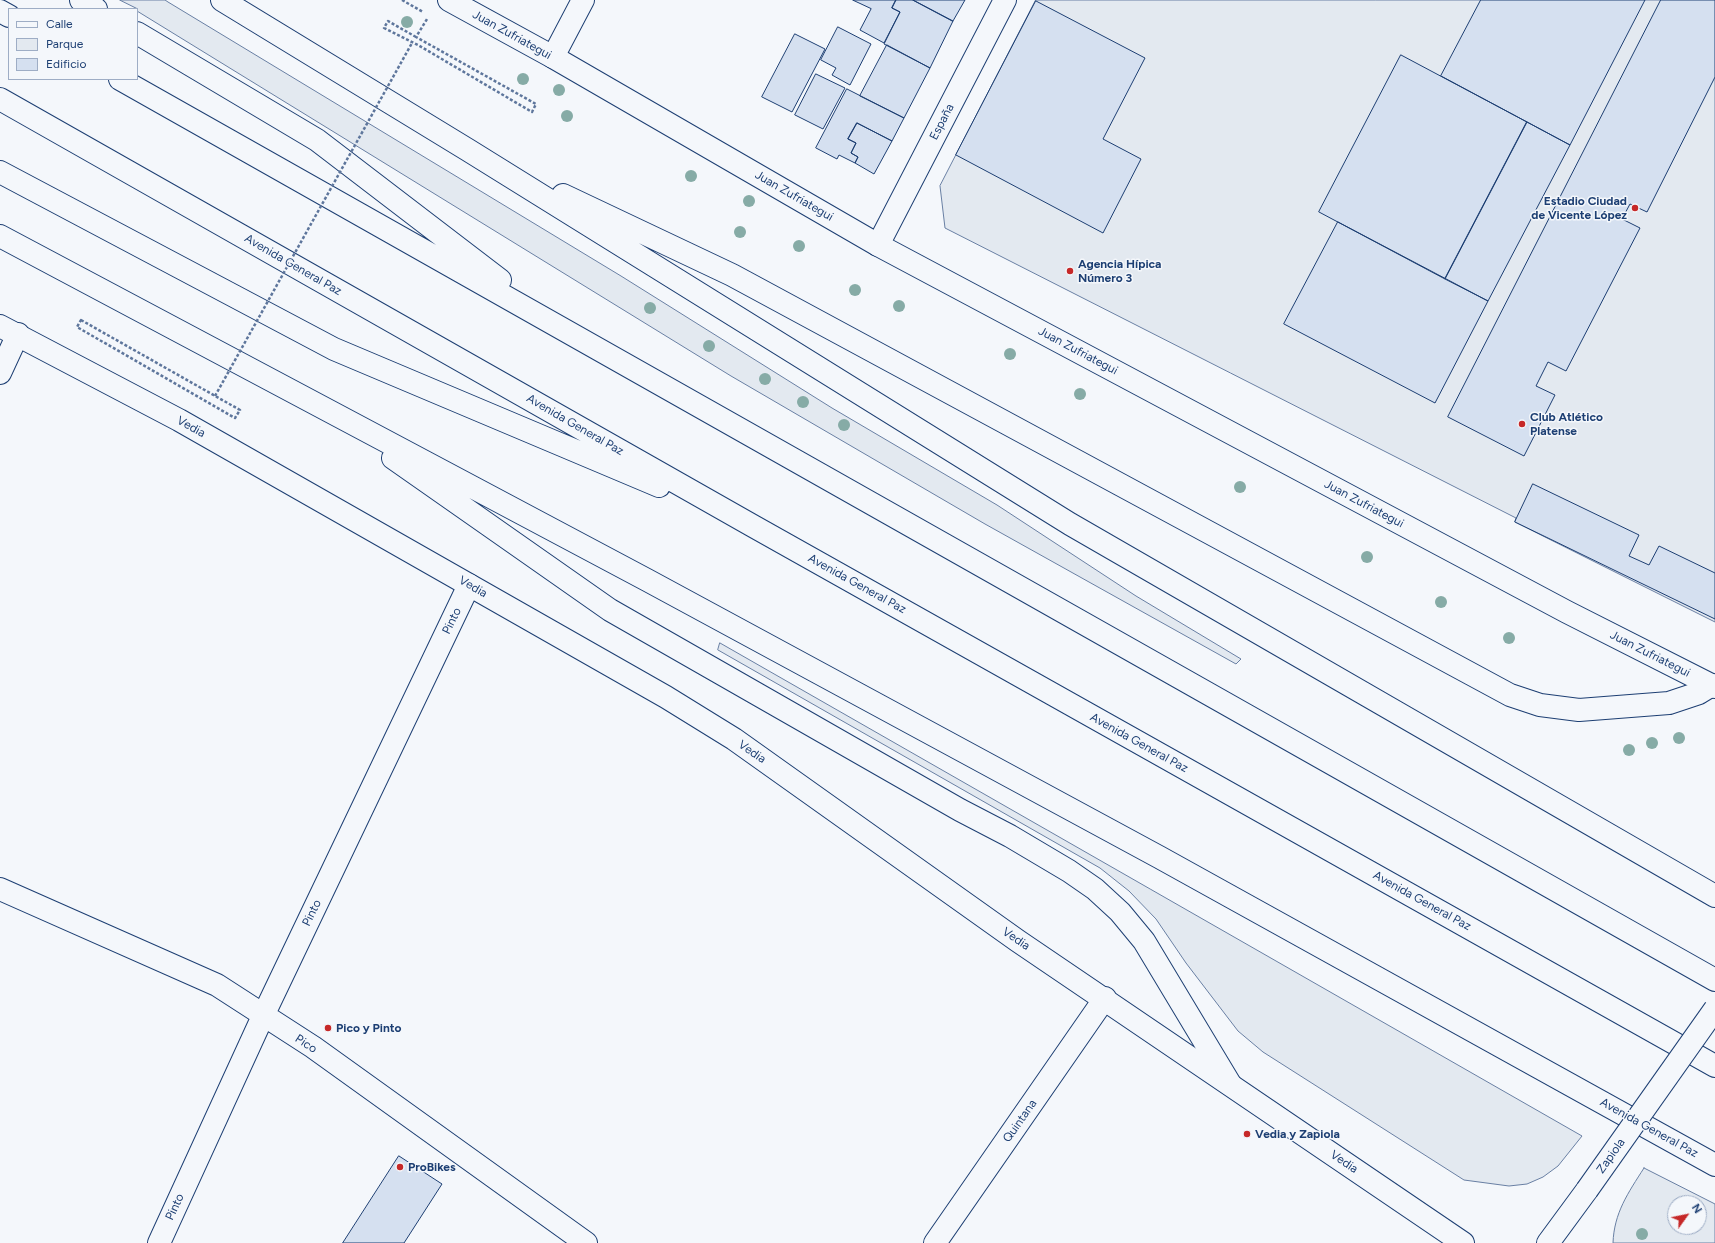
<!DOCTYPE html>
<html>
<head>
<meta charset="utf-8">
<style>
	body { margin:0 }
	#map { position:relative; width:1715px; height:1243px; overflow:hidden; background:#f4f7fb; font-family:Figtree,sans-serif }
	canvas { display:block }
	.legend { position:absolute; left:8px; top:8px; width:130px; height:72px; box-sizing:border-box; background:#f4f7fb; border:1px solid #9eadc5; margin:0; padding:5px 7px; list-style:none; font-size:12px; color:#1d3f73 }
	.legend li { display:flex; align-items:center; gap:8px; height:20px }
	.legend b { width:20px; border:1px solid #9eadc5 }
	.north { position:absolute; left:1667px; top:1195px; width:40px; height:40px; box-sizing:border-box; background:#f4f7fb; border:1px solid #9eadc5; border-radius:50%; rotate:57deg; font-size:11px; font-weight:700; line-height:16px; text-align:center; color:#1d3f73 }
	.north::after { content:''; display:block; margin:auto; width:14px; height:18px; background:#c62828; clip-path:polygon(50% 0,100% 100%,50% 72%,0 100%) }
</style>
</head>
<body>
<div id="map">
<canvas width="1715" height="1243"></canvas>
<ul class="legend">
<li><b style="height:5px;background:#f4f7fb"></b>Calle</li>
<li><b style="height:11px;background:#e3e9f0"></b>Parque</li>
<li><b style="height:11px;background:#d5e0f0"></b>Edificio</li>
</ul>
<div class="north">N</div>
</div>
<script>
const ctx = document.querySelector('canvas').getContext('2d');
ctx.lineJoin = 'round';
function fillPath(path, color) { ctx.fillStyle = color; ctx.fill(path, 'evenodd'); }
function trace(path, color, width, dash) { ctx.strokeStyle = color; ctx.lineWidth = width; ctx.lineCap = dash ? 'butt' : 'round'; ctx.setLineDash(dash || []); ctx.stroke(path); }
function drawText(font, color, halo, rows, align = 'center') {
  ctx.font = font + ' Figtree,sans-serif'; ctx.lineWidth = 3; ctx.setLineDash([]); ctx.textBaseline = 'middle'; ctx.strokeStyle = halo; ctx.fillStyle = color; for (const [text, x, y, turn = 0] of rows) {
    ctx.save(); ctx.translate(x, y); ctx.rotate((+turn || 0) * Math.PI / 180); ctx.textAlign = isNaN(turn) ? turn : align; if (halo) ctx.strokeText(text, 0, 0); ctx.fillText(text, 0, 0); ctx.restore();
  }
}
const green = new Path2D(`
	M120 0H165L168 2 621 276 832 408 997 505 1136 596 1241 659 1236 664 985 524 731 376 137 11V9Z
	M1036 0H1715V622L1515 522 1516 518 945 228 940 186Z
	M720 643 1582 1136 1558 1166 1543 1177 1527 1184 1509 1186 1464 1180 1263 1052 1238 1031 1186 963 1156 919 1129 891 1100 868 718 650Z
	M1644 1168 1715 1204V1243H1613C1614 1213 1628 1193 1644 1168ZM1675 1203H1699V1227H1675Z`);
fillPath(green, '#e3e9f0');
trace(green, '#687fa3', 1);
const building = new Path2D(`
	M853 0H896L892 8 900 12 884 43 860 30 871 9Z
	M896 0H913L953 21 930 68 884 44 900 12 892 8Z
	M913 0H965L953 21Z
	M1481 0H1645L1570 145 1441 76Z
	M1661 0H1715V77L1647 212 1630 204 1622 219 1640 228 1566 371 1548 362 1536 386 1555 395 1524 456 1448 417Z
	M1036 1 1145 58 1103 139 1141 159 1103 233 956 155Z
	M838 27 871 44 850 85 832 75 836 68 821 60Z
	M795 34 825 49 792 112 762 97Z
	M887 45 930 68 904 118 860 96Z
	M1401 55 1527 122 1445 279 1319 212Z
	M816 74 845 88 823 129 795 115Z
	M847 89 904 118 892 141 857 123 848 139 856 143 851 153 858 157 855 163 839 155 837 159 816 148Z
	M1527 122 1570 145 1488 301 1445 279Z
	M857 123 892 141 874 174 855 163 858 157 851 153 856 143 848 139Z
	M1338 222 1488 301 1435 403 1284 324Z
	M1533 484 1639 535 1629 556 1649 565 1659 546 1715 573V619L1515 522Z
	M399 1156 442 1184 404 1243H343Z`);
fillPath(building, '#d5e0f0');
trace(building, '#1d3f73', 1);
const street = new Path2D(`
	M553 57 583 0
	M878 245 1005 0
	M0 373 18 334
	M0 889 217 985 313 1047 586 1243
	M159 1243 263 1016 469 585
	M935 1243 1105 998
	M1548 1243 1587 1190`);
const secondary = new Path2D(`
	M449 0 553 57 878 245 1567 612 1715 687
	M0 326 179 420 666 697 734 739 1018 941 1463 1243`);
const highway = new Path2D(`
	M81 0 96 9
	M222 0 468 150 1070 524 1715 896
	M0 11 9 16
	M137 33 317 140 500 280
	M120 79 1715 980
	M0 99 753 526 1715 1066
	M0 172 334 349 659 486
	M563 195 732 275 1510 695 1540 705 1579 710 1669 703 1699 693 1712 685
	M0 236 647 580 1159 857 1715 1165
	M393 458 610 610 960 810 1010 836 1069 871 1095 889 1120 912 1144 941 1230 1084`);
trace(street, '#1d3f73', 24);
trace(secondary, '#1d3f73', 24);
trace(highway, '#1d3f73', 24);
trace(new Path2D(`
	M402 0 423 12
	M416 37 388 21 384 28 418 45 532 112 536 104 416 37 427 19
	M81 320 240 410 235 418 77 327Z`), '#5e769c', 2.5, [3, 2]);
trace(street, '#f4f7fb', 22);
trace(secondary, '#f4f7fb', 22);
trace(highway, '#f4f7fb', 22);
const streetBridge = new Path2D(`
	M1587 1190 1715 1009`);
trace(streetBridge, '#1d3f73', 24, []);
trace(new Path2D(`
	M215 396 412 43`), '#5e769c', 2.5, [3, 2]);
trace(streetBridge, '#f4f7fb', 22);
ctx.fillStyle = '#86aba6';
for (const [x, y] of [
	[407,22],
	[523,79],
	[559,90],
	[567,116],
	[691,176],
	[749,201],
	[740,232],
	[799,246],
	[855,290],
	[899,306],
	[650,308],
	[709,346],
	[1010,354],
	[765,379],
	[1080,394],
	[803,402],
	[844,425],
	[1240,487],
	[1367,557],
	[1441,602],
	[1509,638],
	[1679,738],
	[1652,743],
	[1629,750],
	[1642,1234]
]) { ctx.beginPath(); ctx.arc(x, y, 6, 0, 2 * Math.PI); ctx.fill(); }
for (const [x, y, r, color] of [
	[1635,208,4,"#c62828"],
	[1070,271,4,"#c62828"],
	[1522,424,4,"#c62828"],
	[328,1028,4,"#c62828"],
	[1247,1134,4,"#c62828"],
	[400,1167,4,"#c62828"]
]) { const dot = new Path2D(); dot.arc(x, y, r, 0, 2 * Math.PI); ctx.fillStyle = color; ctx.fill(dot); trace(dot, '#f4f7fb', 1.5); }
drawText('12px', '#1d3f73', '#f4f7fb', [
	["Juan Zufriategui",512,35,29],
	["España",942,122,-63],
	["Juan Zufriategui",794,196,30],
	["Avenida General Paz",293,265,30],
	["Juan Zufriategui",1078,351,28],
	["Avenida General Paz",575,425,30],
	["Vedia",191,427,29],
	["Juan Zufriategui",1364,504,28],
	["Avenida General Paz",857,584,29],
	["Vedia",473,587,30],
	["Pinto",452,621,-64],
	["Juan Zufriategui",1650,654,27],
	["Avenida General Paz",1139,743,29],
	["Vedia",752,752,35],
	["Avenida General Paz",1422,901,29],
	["Pinto",312,913,-64],
	["Vedia",1016,939,34],
	["Pico",306,1044,33],
	["Quintana",1020,1121,-55],
	["Avenida General Paz",1649,1128,29],
	["Zapiola",1611,1156,-55],
	["Vedia",1344,1162,34],
	["Pinto",175,1207,-65]
]);
drawText('bold 12px', '#1d3f73', '#f4f7fb', [
	["Estadio Ciudad",1627,201,"right"],
	["de Vicente López",1627,215,"right"],
	["Agencia Hípica",1078,264],
	["Número 3",1078,278],
	["Club Atlético",1530,417],
	["Platense",1530,431],
	["Pico y Pinto",336,1028],
	["Vedia y Zapiola",1255,1134],
	["ProBikes",408,1167]
], 'left');
</script>
</body>
</html>
